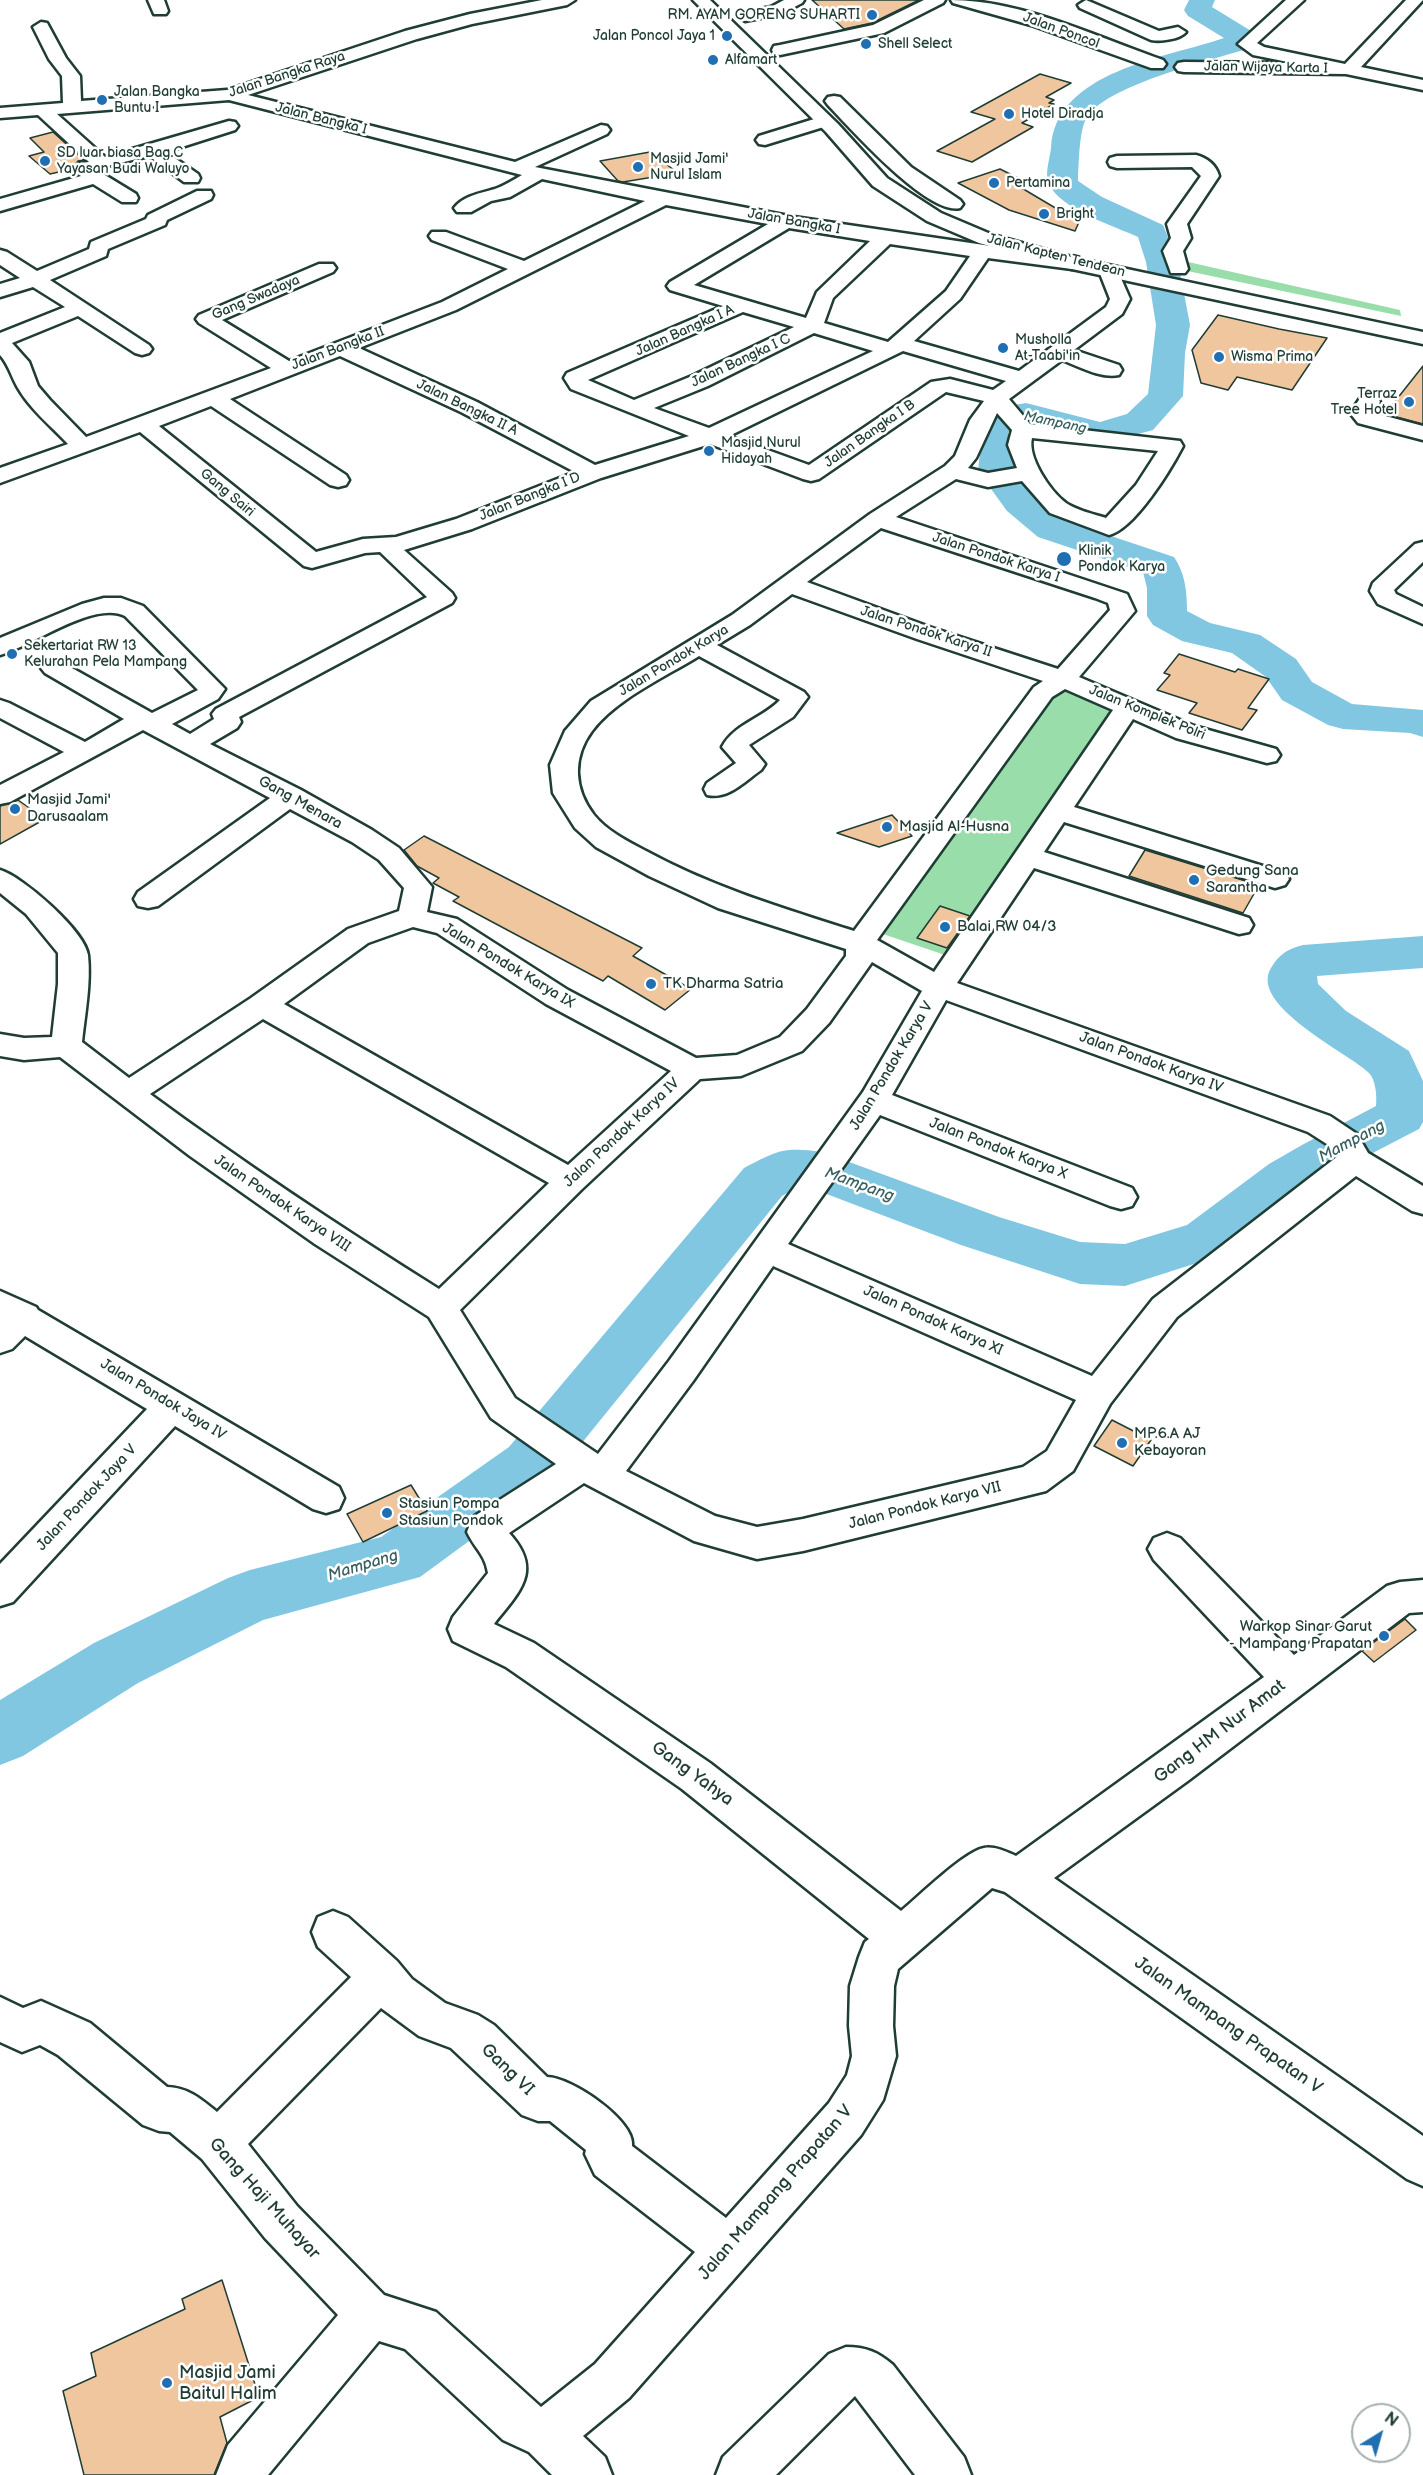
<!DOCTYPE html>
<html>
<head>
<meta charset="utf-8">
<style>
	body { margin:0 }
	#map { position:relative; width:1423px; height:2475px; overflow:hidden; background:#fff; font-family:"Balsamiq Sans",sans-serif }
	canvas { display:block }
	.north { position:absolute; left:1351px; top:2403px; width:60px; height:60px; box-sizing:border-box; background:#fff; border:2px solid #a5b1ae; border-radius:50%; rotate:37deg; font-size:16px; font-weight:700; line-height:24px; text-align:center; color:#1f3d34 }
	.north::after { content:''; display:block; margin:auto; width:21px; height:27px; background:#1f6fb2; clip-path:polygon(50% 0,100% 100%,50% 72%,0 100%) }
</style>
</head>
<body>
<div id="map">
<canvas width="1423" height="2475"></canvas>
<div class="north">N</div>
</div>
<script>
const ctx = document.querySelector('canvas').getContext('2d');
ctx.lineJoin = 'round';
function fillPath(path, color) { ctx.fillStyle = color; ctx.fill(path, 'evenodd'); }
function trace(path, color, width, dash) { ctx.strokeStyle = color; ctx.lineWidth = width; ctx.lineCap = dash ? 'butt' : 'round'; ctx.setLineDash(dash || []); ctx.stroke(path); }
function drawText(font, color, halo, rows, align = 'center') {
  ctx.font = font + ' "Balsamiq Sans",sans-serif'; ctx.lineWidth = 5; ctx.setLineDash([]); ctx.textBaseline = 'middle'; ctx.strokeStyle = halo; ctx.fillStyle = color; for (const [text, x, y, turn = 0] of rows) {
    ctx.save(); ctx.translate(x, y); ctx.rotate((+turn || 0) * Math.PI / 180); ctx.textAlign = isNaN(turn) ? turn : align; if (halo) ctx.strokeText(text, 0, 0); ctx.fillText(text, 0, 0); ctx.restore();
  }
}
fillPath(new Path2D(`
	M1175 259 1400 310 1401 316 1178 269Z
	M1052 688 1086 693 1114 707 948 956 871 930Z`), '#99deaa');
fillPath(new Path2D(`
	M1189 0H1215L1212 7 1256 34 1260 40 1256 46C1217 59 1108 84 1087 117 1079 130 1079 161 1078 177V181L1102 197 1163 225 1178 262 1190 325 1185 353 1183 396 1153 430 1101 444 1026 425 1013 426 1008 433 1016 452V471L1033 495 1066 521 1174 557C1185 573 1187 591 1187 611L1210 623 1260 635 1296 659 1312 682 1352 704 1423 710V737L1410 733 1343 729 1328 725 1282 700 1266 677 1232 653 1182 641 1153 625 1147 616V588L1143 572 1038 537 1007 511 978 471 980 452 972 433 989 409 1026 403 1100 422 1127 414 1148 394 1156 325 1146 262 1138 237C1114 226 1060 209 1049 184 1044 174 1050 159 1051 148 1055 71 1166 58 1224 38L1188 16 1184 10Z
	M1423 936V968L1317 976 1318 984 1346 1011 1409 1051 1423 1081V1122L1419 1129 1338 1171 1307 1192 1225 1254 1125 1286 1080 1284 961 1245 816 1190 798 1187 782 1196 551 1481 420 1577 263 1620 138 1683 23 1756 0 1765V1700L94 1643 228 1578 250 1570 381 1537 509 1447 744 1168C779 1150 783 1147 822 1152L999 1217 1080 1242 1125 1244 1187 1225 1269 1164 1302 1145 1376 1106C1377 1096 1376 1079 1368 1072 1348 1053 1248 1005 1271 968 1279 954 1288 949 1303 945Z`), '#81c7e2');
const building = new Path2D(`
	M812 0H919L872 23 844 29Z
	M1040 74 1071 83 1046 97 1054 100 1049 103 1054 104 1022 123 1033 127 972 162 937 151 995 119 971 112Z
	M53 132 84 160 78 161 72 169 50 174 29 156 44 152 30 138Z
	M650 152 678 173 623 182 618 181 600 161Z
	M1000 169 1030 184 1020 187 1079 222 1075 231 1009 210 958 183Z
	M1218 315 1279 329 1327 338 1292 390 1237 377 1228 390 1201 383 1192 350Z
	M1423 366V424L1385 414Z
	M1179 654 1235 672 1238 669 1269 679 1248 708 1257 710 1242 730 1189 713 1197 703 1157 690 1170 675 1164 673Z
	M18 800 45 819 0 844V806Z
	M892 815 912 836 879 847 837 833Z
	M424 836 642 948 633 956 691 989 665 1010 608 976 603 981 453 901 459 897 433 883 439 878 417 866 404 850Z
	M1145 850 1259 885 1243 913 1129 876Z
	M940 906 970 916 947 948 917 938Z
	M1112 1420 1151 1440 1133 1466 1094 1446Z
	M411 1485 427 1511 363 1542 347 1514Z
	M1405 1619 1416 1630 1374 1662 1362 1651Z
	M222 2280 259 2397 220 2417 227 2443 214 2475H84L63 2391 96 2376 91 2353 185 2309 182 2299Z`);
fillPath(building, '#f0c69f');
trace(building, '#1f3d34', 1.5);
const minor = new Path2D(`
	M148 0H164L168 11 166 14H154Z
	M542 0H575L567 5 472 24 417 39 248 95 515 162 601 125 607 126 610 130 607 134 535 167 794 217 1079 259 1082 263 1079 267 1072 269 988 258 960 299 914 341 1019 371 1106 307 1110 299 1099 271 1102 267H1116L1130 299 1122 314 1074 350 1119 365 1122 370 1119 375C1101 379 1078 366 1062 360L1009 399 1030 424 1180 441 1183 446C1171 469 1135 529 1109 535L1050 513 1022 481 988 487 956 479 896 517 1127 594 1135 611 1079 677 1194 726 1276 749 1280 755 1276 761 1267 763 1176 738 1133 719 1074 807 1285 873 1289 879 1285 885 1275 888 1064 822 1044 852 1249 918 1253 925 1249 932 1239 934 1034 868 957 983 1330 1116 1357 1134 1368 1153 1423 1186V1214L1412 1211 1356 1176 1177 1317 1110 1404 1073 1471 1046 1491 803 1551 757 1559 694 1541 584 1483 509 1533C544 1571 519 1592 494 1624L534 1643 710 1763 901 1911C918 1897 965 1851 984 1848 995 1846 1007 1852 1016 1856L1264 1677 1154 1560 1148 1549 1154 1538 1167 1533 1180 1538 1294 1655 1387 1586 1400 1582 1423 1580V1612L1409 1613 1189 1780 1054 1878 1423 2136V2186L1407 2179 1005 1892 992 1888 898 1969 894 1986 893 2026 896 2056 883 2100 861 2135 629 2398 583 2436 605 2457 612 2475H552L529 2452 503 2440 405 2349 379 2341 268 2475H216L228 2445 338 2315 265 2238 202 2159 170 2132 159 2131 143 2125 58 2055 40 2045 22 2052 0 2042V1997L23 2008 41 2001 90 2023 167 2087C189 2088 201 2099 217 2112L351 1977 318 1947 312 1932 318 1917 333 1911 348 1917 397 1961 412 1979 445 2003 478 2015 494 2025 547 2077C571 2077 636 2121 632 2146L726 2218 829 2103 847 2075 852 2056 849 2026 850 1986 859 1957 865 1942 869 1939 682 1789 506 1667 453 1641 448 1629 453 1617 488 1573C485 1554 475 1549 467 1532L473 1517 556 1464 491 1418 429 1317 315 1244 190 1156 60 1057 24 1060 0 1056V1034L24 1038 52 1037 58 984V953L26 914 0 893V870C22 876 85 931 88 955 91 983 85 1014 82 1042L129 1078 251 998 348 929 399 911 404 888 379 860 352 842 290 809 158 906 148 908 138 906 134 899 138 892 270 798 143 730 10 802 0 804V785L64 752 0 718V700L9 703 85 742 124 719 45 673 41 668 45 663 54 660 63 663 152 713 198 690 125 616C94 600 32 646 0 655V638L82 604 104 598H121L143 606 225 689 218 699 172 724 190 734 214 719 212 714 216 709 427 597 380 552 365 553 312 568 304 566 140 432 0 483V468L68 444C51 426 30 409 18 388 11 376 9 365 0 355V333L65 307 33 287 0 297V284L20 278 0 265V250L7 252 37 271 89 249 91 242 146 219 148 215 197 191H211L213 195 211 199 167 220 165 225 108 249 106 256 50 280 149 345 152 349 149 353 142 355 135 353 78 316 12 343 29 362 38 386 50 400 86 437 271 368 199 323 196 319 199 315 319 264H333L336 268 333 272 222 320 289 361 442 302 508 269 432 240 429 236 432 232H446L524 261 645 201 542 179 510 197 491 201 471 212H457L454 208C463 196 481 193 495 189 504 186 513 180 522 175L229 100 57 114 105 157 229 121 235 122 238 126 235 130 166 152 198 174 200 178 198 182H184L149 156 95 169 136 194 138 198 136 202H122L93 184 0 211V199L81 176 74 169 80 163 89 162 38 115 0 118V108L63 103 62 76 49 59 33 27 41 22 47 23 66 58 80 76 81 101 227 90 405 31 470 14ZM666 205 768 224 670 282 667 286 670 290 723 306 567 373 564 378 571 389 689 436 595 465 477 402 359 348 456 310ZM789 228 870 241 817 292 806 318 694 285ZM890 244 970 256 946 291 888 342 824 323 833 298ZM743 312 794 327 692 376 634 400 588 380ZM814 333 873 351 709 428 654 408 708 386ZM903 351 1006 381 993 390 950 379 931 382 809 465 729 436ZM340 356 461 412 575 472 456 519 396 537 363 539 316 552 159 426 211 406 330 485 338 487 346 485 349 480 346 475 230 399ZM946 392 984 401 970 420 955 456 945 466 870 514 732 615 591 701 565 731 550 765 553 793 575 828 596 847 649 876 718 908 846 949V956L807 1009 780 1037 737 1055 696 1058 568 990 457 919 427 912 432 887 399 848 372 830 301 790 210 744 237 728 241 722 239 717 452 603 455 598 452 593 404 550 472 529 601 478 710 444 803 479 811 481 819 479ZM997 413 1012 430 1008 445 1017 468 988 473 968 468 976 458ZM1032 438 1158 451 1136 485 1106 518C1093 514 1076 510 1066 503 1050 491 1027 457 1032 438ZM881 528 1095 598 1108 603 1110 610 1058 669 935 629 807 582ZM792 594 917 639 1043 681 1034 687 854 931C782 908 712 887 646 851 627 841 607 831 594 815 574 789 572 758 592 731 616 699 665 677 699 656L780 700C763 718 734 724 722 747L736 763 707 783 704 789 707 795C728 800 745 781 761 770L765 764 749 745 793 717 808 697 804 692 717 645 750 625ZM1065 689 1113 710 934 972 877 940 1052 697ZM413 927 437 933 546 1004 671 1071 568 1165 284 1004 368 943ZM872 962 922 991 863 1092 669 1361 598 1454 515 1398 460 1310 582 1189 700 1079 741 1076 802 1051 829 1023ZM946 1000 1308 1132 1330 1146 1338 1156 1153 1299 1092 1376 788 1244 880 1115 1110 1206 1121 1209 1132 1206 1137 1197 1132 1188 892 1095ZM263 1019 549 1183 439 1289C340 1227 244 1163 150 1094ZM773 1266 1076 1400 1047 1451 1023 1467 803 1519 757 1527 715 1516 626 1471 693 1381ZM381 2008 419 2036 451 2048 522 2115 538 2121H550L586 2150 585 2154 595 2175 695 2252 595 2364 541 2407 436 2312 384 2295 297 2206 248 2144Z
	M784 0H804L802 3 781 14 745 21 737 16 739 13 771 7Z
	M924 0H945L943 3 884 33 780 55 774 54 772 50 774 46 780 45 873 25Z
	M951 0C1021 0 1097 37 1163 60L1166 64 1163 68H1151L1031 25 953 3Z
	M1086 0 1159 31 1178 27 1186 32C1180 39 1161 42 1151 40L1080 8 1078 5Z
	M1286 0H1304L1257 43 1264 47 1345 64 1406 0H1423L1361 67 1423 80V90L1346 74 1184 72 1178 71 1175 67 1178 63 1184 62 1293 63 1253 55 1238 44Z
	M824 116 830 117 833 121 830 125 765 145 759 144 756 140 759 136Z
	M1196 155C1207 158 1216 165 1219 176L1187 224 1191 238 1183 251 1188 269 1185 273H1171L1163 251 1171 238 1167 224 1201 176 1192 167 1117 168 1110 166 1108 162 1110 158 1117 156Z
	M1369 395 1377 397 1380 402 1374 413 1423 426V440L1358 423 1350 413 1361 397Z
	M1423 542V562L1394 590 1396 594 1423 607V624L1378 604 1370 591 1373 583 1415 544Z
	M0 1291 36 1307 38 1310 339 1487 344 1498 339 1509 326 1513 313 1509 175 1426 13 1602 0 1606V1564L147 1409 25 1336 12 1349 0 1353Z
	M846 2347C866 2347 878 2352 893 2365L964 2457 971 2475H915L855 2396 776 2475H716L723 2457 829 2354Z`);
const major = new Path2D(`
	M693 0H710L838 124 887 178 941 213 993 235 1075 258 1423 332V344L1072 269 979 243 927 221 873 186 826 132Z
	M834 96 840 97 911 167 960 200 963 204 960 208C928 216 850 128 828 105L825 101 828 97Z`);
trace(minor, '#1f3d34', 5);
trace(major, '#1f3d34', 5);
fillPath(minor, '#fff');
fillPath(major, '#fff');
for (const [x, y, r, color] of [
	[872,15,6,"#1f6fb2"],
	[727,36,6,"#1f6fb2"],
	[866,44,6,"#1f6fb2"],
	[713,60,6,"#1f6fb2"],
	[102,100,6,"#1f6fb2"],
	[1009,114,6,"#1f6fb2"],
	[45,161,6,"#1f6fb2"],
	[638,167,6,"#1f6fb2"],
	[994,183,6,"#1f6fb2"],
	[1044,214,6,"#1f6fb2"],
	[1003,348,6,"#1f6fb2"],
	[1219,357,6,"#1f6fb2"],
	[1409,402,6,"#1f6fb2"],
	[709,451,6,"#1f6fb2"],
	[1064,559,8,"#1f6fb2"],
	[12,654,6,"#1f6fb2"],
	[15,809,6,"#1f6fb2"],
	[887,827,6,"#1f6fb2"],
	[1194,880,6,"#1f6fb2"],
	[945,927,6,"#1f6fb2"],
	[651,984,6,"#1f6fb2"],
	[1122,1443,6,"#1f6fb2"],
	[387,1513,6,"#1f6fb2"],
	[1384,1636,6,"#1f6fb2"],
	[167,2383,6,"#1f6fb2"]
]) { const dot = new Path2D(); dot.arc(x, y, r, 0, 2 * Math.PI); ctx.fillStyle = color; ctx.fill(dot); trace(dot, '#fff', 2); }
drawText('14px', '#1f3d34', '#fff', [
	["RM. AYAM GORENG SUHARTI",860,15,"right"],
	["Jalan Poncol Jaya 1",715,36,"right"],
	["Shell Select",878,44],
	["Alfamart",725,60],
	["Jalan Bangka",114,92],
	["Buntu I",114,108],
	["Hotel Diradja",1021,114],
	["SD luar biasa Bag.C",57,153],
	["Yayasan Budi Waluyo",57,169],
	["Masjid Jami'",650,159],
	["Nurul Islam",650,175],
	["Pertamina",1006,183],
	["Bright",1056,214],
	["Musholla",1015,340],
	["At-Taabi'in",1015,356],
	["Wisma Prima",1231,357],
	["Terraz",1397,394,"right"],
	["Tree Hotel",1397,410,"right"],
	["Masjid Nurul",721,443],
	["Hidayah",721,459],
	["Klinik",1078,551],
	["Pondok Karya",1078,567],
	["Sekertariat RW 13",24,646],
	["Kelurahan Pela Mampang",24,662]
], 'left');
drawText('14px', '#1f3d34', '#fff', [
	["Jalan Poncol",1061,31,20],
	["Jalan Wijaya Karta I",1266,68,1],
	["Jalan Bangka Raya",287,75,-18],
	["Jalan Bangka I",321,119,14],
	["Jalan Bangka I",794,222,10],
	["Jalan Kapten Tendean",1056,256,14],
	["Gang Swadaya",256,298,-23],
	["Jalan Bangka I A",685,331,-24],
	["Jalan Bangka II",338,349,-21],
	["Jalan Bangka I C",741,361,-25],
	["Jalan Bangka II A",467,408,26],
	["Jalan Bangka I B",870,434,-35],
	["Gang Sairi",227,493,40],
	["Jalan Bangka I D",530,497,-22],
	["Jalan Pondok Karya I",996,558,18],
	["Jalan Pondok Karya II",926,632,18],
	["Jalan Pondok Karya",674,661,-31],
	["Jalan Komplek Polri",1147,713,22]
]);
drawText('italic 14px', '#386060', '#fff', [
	["Mampang",1055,423,12]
]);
drawText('15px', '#1f3d34', '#fff', [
	["Masjid Jami'",27,800],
	["Darusaalam",27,817],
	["Masjid Al-Husna",899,827],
	["Gedung Sana",1206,871],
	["Sarantha",1206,888],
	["Balai RW 04/3",957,927],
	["TK Dharma Satria",663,984],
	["MP.6.A AJ",1134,1434],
	["Kebayoran",1134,1451],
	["Stasiun Pompa",399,1504],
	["Stasiun Pondok",399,1521],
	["Warkop Sinar Garut",1372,1627,"right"],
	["- Mampang Prapatan",1372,1644,"right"]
], 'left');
drawText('15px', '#1f3d34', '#fff', [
	["Gang Menara",300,803,29],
	["Jalan Pondok Karya IX",508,966,31],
	["Jalan Pondok Karya IV",1151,1063,20],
	["Jalan Pondok Karya V",892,1066,-59],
	["Jalan Pondok Karya IV",622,1133,-43],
	["Jalan Pondok Karya X",998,1149,21],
	["Jalan Pondok Karya VIII",282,1204,34],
	["Jalan Pondok Karya XI",933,1321,24],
	["Jalan Pondok Jaya IV",163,1400,31],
	["Jalan Pondok Jaya V",87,1498,-47],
	["Jalan Pondok Karya VII",925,1506,-14]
]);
drawText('italic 16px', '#386060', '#fff', [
	["Mampang",1352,1142,-28],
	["Mampang",859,1185,20],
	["Mampang",363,1566,-17]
]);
drawText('18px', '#1f3d34', '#fff', [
	["Gang HM Nur Amat",1220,1732,-37],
	["Gang Yahya",692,1774,36],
	["Jalan Mampang Prapatan V",1228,2026,35],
	["Gang VI",507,2070,44],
	["Jalan Mampang Prapatan V",776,2193,-49],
	["Gang Haji Muhayar",264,2199,48]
]);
drawText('18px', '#1f3d34', '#fff', [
	["Masjid Jami",179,2373],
	["Baitul Halim",179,2394]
], 'left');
</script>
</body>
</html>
